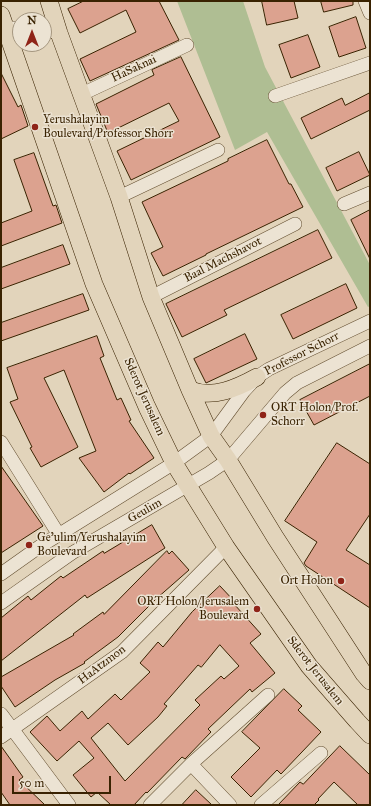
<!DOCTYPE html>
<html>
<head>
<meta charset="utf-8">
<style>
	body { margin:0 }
	#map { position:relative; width:371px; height:806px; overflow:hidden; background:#e2d4bb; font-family:"IM FELL Great Primer",serif }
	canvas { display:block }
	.frame { position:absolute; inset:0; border:2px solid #392201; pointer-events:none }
	.north { position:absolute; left:12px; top:12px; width:40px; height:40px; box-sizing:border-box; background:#ece3d3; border:1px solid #a4967f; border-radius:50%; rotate:0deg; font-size:11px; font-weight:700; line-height:16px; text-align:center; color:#392201 }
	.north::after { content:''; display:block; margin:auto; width:14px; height:18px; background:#8f2418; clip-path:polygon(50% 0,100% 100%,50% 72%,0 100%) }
	.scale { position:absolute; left:12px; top:776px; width:99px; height:18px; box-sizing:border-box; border:2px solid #392201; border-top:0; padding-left:5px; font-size:12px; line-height:14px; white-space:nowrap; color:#392201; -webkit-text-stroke:3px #ece3d3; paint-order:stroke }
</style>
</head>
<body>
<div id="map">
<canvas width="371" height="806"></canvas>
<div class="frame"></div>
<div class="north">N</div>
<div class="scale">50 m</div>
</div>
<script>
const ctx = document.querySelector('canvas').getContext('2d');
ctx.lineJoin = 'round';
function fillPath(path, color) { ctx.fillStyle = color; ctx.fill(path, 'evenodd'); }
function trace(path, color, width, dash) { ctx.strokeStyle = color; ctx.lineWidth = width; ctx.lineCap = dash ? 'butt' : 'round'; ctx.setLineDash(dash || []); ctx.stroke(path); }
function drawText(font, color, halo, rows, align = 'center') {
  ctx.font = font + ' "IM FELL Great Primer",serif'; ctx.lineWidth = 3; ctx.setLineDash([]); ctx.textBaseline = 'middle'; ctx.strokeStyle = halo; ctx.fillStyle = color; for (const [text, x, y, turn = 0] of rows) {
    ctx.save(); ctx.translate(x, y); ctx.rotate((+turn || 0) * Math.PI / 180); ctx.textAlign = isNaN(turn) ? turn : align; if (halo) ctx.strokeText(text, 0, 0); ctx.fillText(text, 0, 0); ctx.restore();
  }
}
fillPath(new Path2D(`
	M177 1H243L265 67 370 265V306L368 307 267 132 235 150Z`), '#afbe93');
const building = new Path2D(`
	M84 1H159L179 40 90 81 80 59 136 32 126 10 80 33 68 9Z
	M262 1H294L298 18 267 25Z
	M321 1H353V5L324 12Z
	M356 17 366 48 339 57 329 27Z
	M308 35 320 67 291 78 279 45Z
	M181 57 220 137 131 180 117 151 179 121 169 103 108 133 96 104 154 75 152 70Z
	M1 73 18 107 21 105 28 126 1 139Z
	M370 93V110L311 139 301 118 342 98 345 105Z
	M267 140 289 184H291L303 207 206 254V255L163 276 151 253 163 247 142 202 228 161V159Z
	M359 152 370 175 337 191 326 168Z
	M34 153 53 206 56 205 62 223 1 246V223L32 211 14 160Z
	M370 210V259L351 220Z
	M318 230 332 258 224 310 227 315 182 337 166 304Z
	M63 245 70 264 1 289V268Z
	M346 284 357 308 293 339 281 315Z
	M83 294 89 310 1 341V323Z
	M245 334 257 359 206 383 194 359Z
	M97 336 104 356 100 358 117 400 121 398 131 420 129 421 154 458 130 474 129 473 104 492 79 458 96 451 64 370 44 378 78 447 41 467 30 448 32 447 10 402 18 399 7 368Z
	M370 364V396L314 425 300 400Z
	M337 443 370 464V514L346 550 370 565V608L306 566 304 563 317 542 285 521Z
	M1 466 43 526 1 553Z
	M152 525 165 548 87 598 85 595 1 661V618L28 596 31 600 61 576 63 578 103 551 104 553Z
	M167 551 169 554 172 551 189 570 156 599 118 637 84 662 85 663 55 680 15 707 1 686V677L74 635 73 634 103 612 104 614Z
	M220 586 235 602 234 604 261 634 250 643 275 673 252 692 250 689 208 729 211 732 186 758 185 759 182 757 147 793 146 792 134 805H111L97 792 91 797 73 775 94 758 79 741 57 761 30 732 47 716 60 731 82 711 88 719 115 694 121 700 150 672 140 663 158 642 163 647 192 612ZM220 645 239 666 224 679 221 676 195 700 200 705 125 781 91 738 108 723 128 745 158 717 167 706 164 704 198 665 201 667Z
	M284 689 302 706 298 710 321 732 281 774 277 770 251 797 231 777 260 748 242 732Z
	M1 746 23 777 19 780 45 805H10L1 792Z
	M340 746 370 775V805H358L334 782 318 799 319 800 314 805H278L300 782 303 784Z
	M196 790 212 805H182Z`);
fillPath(building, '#dca28f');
trace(building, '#392201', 1);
const minor = new Path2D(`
	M365 1 370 13
	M1 30 5 28H20
	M44 30 59 33
	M82 94 187 45
	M275 96 370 63
	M119 197 218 150
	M344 204 370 193
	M151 297 295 224
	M1 442 59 535
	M1 574 39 547 174 463 211 436 244 391 257 377 269 369 370 321
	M1 603 72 553 209 473 228 460 285 393 297 383 370 346
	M1 714 69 805
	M1 737 122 652 226 547
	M191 764 230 805
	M150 805 191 764 268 695
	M261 805 321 753`);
const major = new Path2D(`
	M49 1 59 33 119 197 151 297 190 390 211 436 228 460 275 537 364 674 370 681
	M1 15 94 284 147 407 174 463 226 547 309 666 357 721 370 735
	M190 390C213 399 237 388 257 377`);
trace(minor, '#634e30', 14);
trace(major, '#392201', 18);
trace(minor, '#ece3d3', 13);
trace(major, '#e2d4bb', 17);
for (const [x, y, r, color] of [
	[35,127,4,"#8f2418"],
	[263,415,4,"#8f2418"],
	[29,545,4,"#8f2418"],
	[341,581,4,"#8f2418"],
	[257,609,4,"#8f2418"]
]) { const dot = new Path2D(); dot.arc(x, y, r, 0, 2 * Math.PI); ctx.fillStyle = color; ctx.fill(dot); trace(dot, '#ece3d3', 1.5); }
drawText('12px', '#392201', '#ece3d3', [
	["HaSaknai",134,69,-25],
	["Baal Machshavot",223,260,-27],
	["Professor Schorr",302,354,-27],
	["Sderot Jerusalem",144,397,66],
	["Geulim",145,511,-30],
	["HaAtzmon",102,665,-37],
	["Sderot Jerusalem",315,671,52]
]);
drawText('12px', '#392201', '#ece3d3', [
	["Yerushalayim",43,120],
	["Boulevard/Professor Shorr",43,134],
	["ORT Holon/Prof.",271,408],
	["Schorr",271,422],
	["Ge'ulim/Yerushalayim",37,538],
	["Boulevard",37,552],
	["Ort Holon",333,581,"right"],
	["ORT Holon/Jerusalem",249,602,"right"],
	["Boulevard",249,616,"right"]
], 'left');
</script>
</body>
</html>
